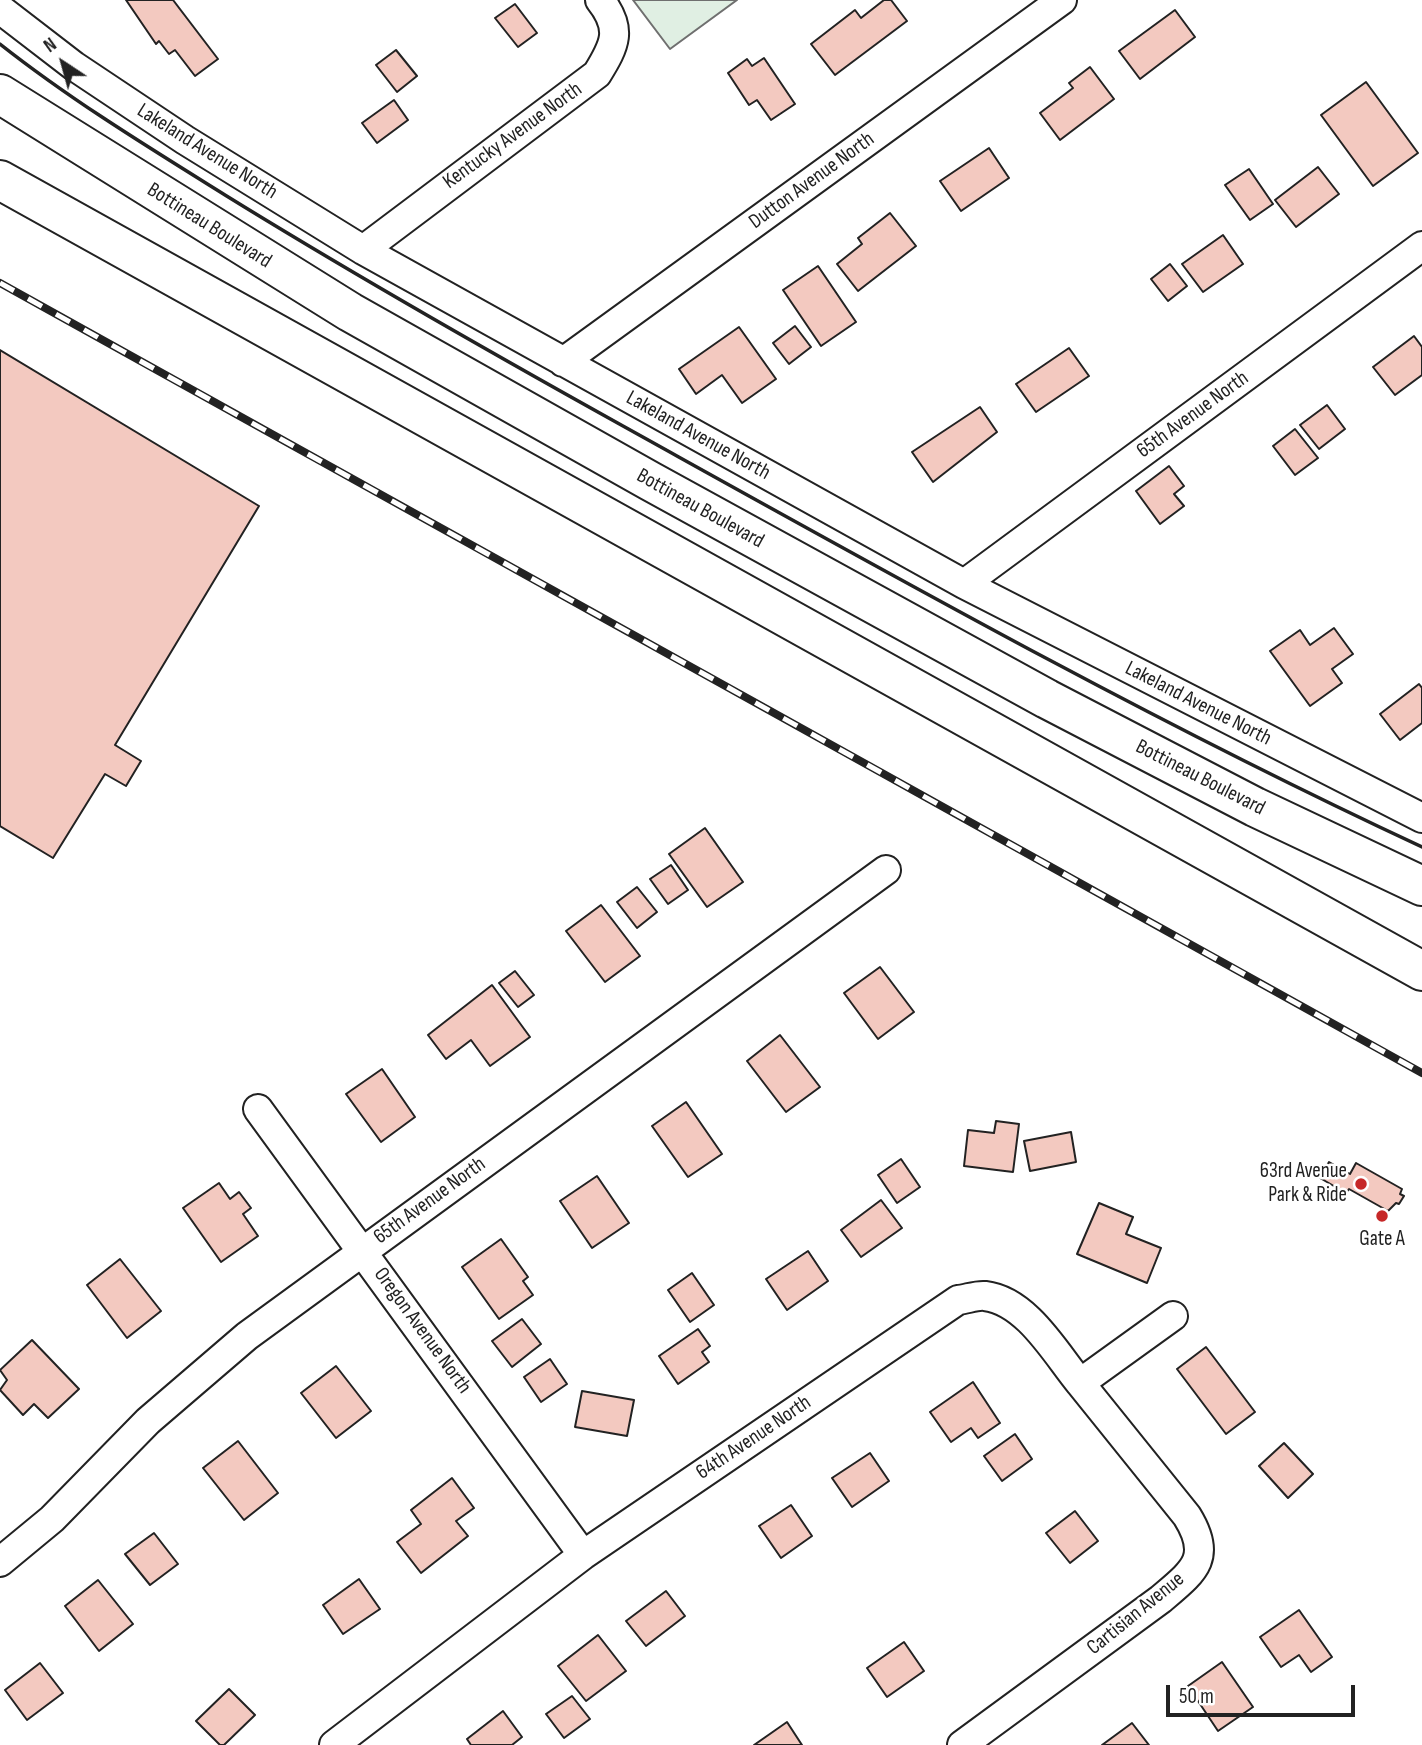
<!DOCTYPE html>
<html>
<head>
<meta charset="utf-8">
<style>
	body { margin:0 }
	#map { position:relative; width:1422px; height:1745px; overflow:hidden; background:#fff; font-family:"Sofia Sans Condensed",sans-serif }
	canvas { display:block }
	.north { position:absolute; left:28px; top:28px; width:70px; height:70px; -webkit-text-stroke:5px #fff; paint-order:stroke; rotate:324deg; font-size:19px; font-weight:700; line-height:28px; text-align:center; color:#222 }
	.north::after { content:''; display:block; margin:auto; width:24px; height:32px; background:#222; clip-path:polygon(50% 0,100% 100%,50% 72%,0 100%) }
	.scale { position:absolute; left:1166px; top:1685px; width:189px; height:32px; box-sizing:border-box; border:4px solid #222; border-top:0; padding-left:9px; font-size:21px; line-height:24px; white-space:nowrap; color:#222; -webkit-text-stroke:5px #fff; paint-order:stroke }
</style>
</head>
<body>
<div id="map">
<canvas width="1422" height="1745"></canvas>
<div class="north">N</div>
<div class="scale">50 m</div>
</div>
<script>
const ctx = document.querySelector('canvas').getContext('2d');
ctx.lineJoin = 'round';
function fillPath(path, color) { ctx.fillStyle = color; ctx.fill(path, 'evenodd'); }
function trace(path, color, width, dash) { ctx.strokeStyle = color; ctx.lineWidth = width; ctx.lineCap = dash ? 'butt' : 'round'; ctx.setLineDash(dash || []); ctx.stroke(path); }
function drawText(font, color, halo, rows, align = 'center') {
  ctx.font = font + ' "Sofia Sans Condensed",sans-serif'; ctx.lineWidth = 5; ctx.setLineDash([]); ctx.textBaseline = 'middle'; ctx.strokeStyle = halo; ctx.fillStyle = color; for (const [text, x, y, turn = 0] of rows) {
    ctx.save(); ctx.translate(x, y); ctx.rotate((+turn || 0) * Math.PI / 180); ctx.textAlign = isNaN(turn) ? turn : align; if (halo) ctx.strokeText(text, 0, 0); ctx.fillText(text, 0, 0); ctx.restore();
  }
}
const green = new Path2D(`
	M633 0H737L670 49Z`);
fillPath(green, '#e0efe3');
trace(green, '#6f6f6f', 2);
const building = new Path2D(`
	M126 0H173L218 59 195 76 175 50 169 54 159 41 156 44Z
	M884 0H891L907 21 835 75 811 44 855 10 861 18Z
	M515 4 537 33 518 47 495 18Z
	M1175 10 1195 37 1140 79 1119 51Z
	M396 50 417 76 397 92 376 65Z
	M764 58 795 104 771 120 757 100 749 105 728 73 747 59 752 66Z
	M1090 67 1114 99 1060 140 1040 113 1073 88 1069 83Z
	M1366 82 1418 153 1373 186 1321 115Z
	M394 100 408 120 377 143 362 123Z
	M989 148 1009 178 961 211 940 181Z
	M1318 167 1339 194 1296 227 1275 200Z
	M1249 169 1273 204 1250 220 1225 185Z
	M890 213 916 246 858 291 837 264 862 244 858 238Z
	M1223 235 1243 264 1203 292 1182 264Z
	M1170 264 1187 286 1168 301 1151 279Z
	M818 266 856 322 821 346 783 290Z
	M795 326 811 347 789 364 773 343Z
	M739 327 776 379 742 403 722 375 696 394 679 369Z
	M1414 336 1422 347V375L1395 395 1373 367Z
	M1069 348 1089 376 1036 412 1016 384Z
	M0 350 259 506 115 745 141 761 126 786 105 774 53 858 0 826Z
	M1327 405 1345 429 1319 449 1300 425Z
	M980 407 997 432 933 482 912 452Z
	M1295 429 1318 458 1295 475 1273 446Z
	M1169 466 1184 486 1174 494 1184 506 1160 524 1136 491Z
	M1334 628 1353 654 1332 669 1342 683 1310 706 1270 651 1300 630 1310 645Z
	M1419 684 1422 688V723L1400 740 1380 714Z
	M705 828 743 882 707 907 669 854Z
	M671 865 688 890 668 904 650 879Z
	M637 887 657 912 637 928 617 902Z
	M601 905 640 956 605 982 566 931Z
	M880 967 914 1012 878 1039 844 993Z
	M515 971 534 995 518 1007 499 983Z
	M492 985 530 1037 490 1066 471 1040 446 1059 428 1035Z
	M780 1035 820 1087 786 1112 747 1061Z
	M382 1069 415 1117 381 1142 346 1094Z
	M686 1102 722 1154 688 1177 652 1126Z
	M996 1121 1019 1124 1013 1172 964 1166 968 1130 994 1133Z
	M1071 1132 1076 1162 1030 1171 1024 1141Z
	M901 1159 920 1187 897 1203 878 1175Z
	M1329 1162 1350 1174 1356 1163 1402 1189 1400 1194 1404 1196 1399 1204 1396 1203 1388 1211 1349 1189 1346 1193 1320 1178Z
	M597 1176 629 1223 592 1248 560 1201Z
	M219 1183 230 1199 239 1192 251 1208 243 1214 258 1236 221 1262 183 1208Z
	M881 1200 902 1228 861 1257 841 1230Z
	M1099 1203 1133 1217 1126 1234 1161 1248 1147 1283 1077 1254Z
	M501 1239 528 1277 523 1281 533 1295 499 1319 462 1267Z
	M808 1251 828 1281 787 1310 766 1279Z
	M120 1259 161 1311 127 1338 87 1285Z
	M692 1273 714 1305 690 1322 668 1290Z
	M522 1319 541 1344 512 1367 492 1341Z
	M698 1329 710 1346 702 1352 709 1362 678 1384 659 1356Z
	M32 1340 79 1389 48 1418 34 1404 23 1415 0 1390 7 1380 0 1370Z
	M1206 1347 1255 1412 1226 1434 1177 1369Z
	M550 1359 567 1384 541 1402 524 1377Z
	M336 1366 371 1411 336 1438 301 1393Z
	M973 1382 1000 1423 978 1438 971 1428 951 1442 930 1412Z
	M582 1391 634 1400 627 1436 575 1427Z
	M1015 1434 1032 1459 1002 1481 984 1456Z
	M238 1441 278 1493 244 1520 203 1468Z
	M1284 1443 1313 1474 1288 1498 1259 1466Z
	M870 1453 889 1481 852 1507 832 1478Z
	M452 1478 474 1508 456 1521 468 1536 421 1573 397 1542 421 1524 411 1510Z
	M791 1505 812 1536 781 1558 759 1526Z
	M1075 1511 1098 1541 1070 1563 1046 1533Z
	M154 1533 178 1564 150 1585 125 1554Z
	M359 1579 380 1609 343 1634 323 1605Z
	M98 1580 133 1624 99 1651 65 1606Z
	M666 1591 685 1616 646 1646 626 1621Z
	M1299 1610 1332 1657 1311 1672 1299 1655 1281 1667 1260 1637Z
	M598 1635 626 1671 586 1701 558 1666Z
	M904 1642 924 1671 887 1697 867 1668Z
	M1222 1662 1253 1707 1218 1731 1188 1686Z
	M40 1663 63 1693 27 1720 5 1690Z
	M229 1689 255 1715 224 1745H220L196 1721Z
	M572 1696 590 1719 564 1738 546 1714Z
	M503 1711 522 1737 512 1745H471L467 1739Z
	M787 1722 802 1745H754Z
	M1132 1723 1149 1745H1102Z`);
fillPath(building, '#f3c9c0');
trace(building, '#222', 2);
const minor = new Path2D(`
	M0 9 74 66 185 140 363 250 964 584 1422 818
	M363 250 597 74C615 45 623 29 600 0
	M563 362 1062 0
	M964 584 1422 246
	M258 1109 583 1555
	M0 1562 52 1519 148 1421 247 1336 886 870
	M334 1745 583 1555 958 1300C967 1299 977 1295 985 1296 1027 1301 1056 1354 1080 1383L1173 1316
	M962 1745 1161 1599C1194 1571 1213 1558 1187 1516L1080 1383`);
const highway = new Path2D(`
	M0 94 350 312 650 481 1047 699 1255 807 1422 886
	M0 180 1422 971`);
trace(minor, '#222', 32);
trace(highway, '#222', 42);
trace(minor, '#fff', 28);
trace(highway, '#fff', 38);
const rail = new Path2D(`
	M0 283 1422 1073`);
trace(rail, '#222', 8);
trace(rail, '#fff', 5, [16]);
trace(new Path2D(`
	M0 44C71 100 148 147 225 195 356 276 488 351 623 426 886 572 1149 720 1422 847`), '#222', 3.5);
for (const [x, y, r, color] of [
	[1361,1184,7,"#c62828"],
	[1382,1216,7,"#c62828"]
]) { const dot = new Path2D(); dot.arc(x, y, r, 0, 2 * Math.PI); ctx.fillStyle = color; ctx.fill(dot); trace(dot, '#fff', 2.5); }
drawText('21px', '#222', '#fff', [
	["Kentucky Avenue North",513,136,-36],
	["Lakeland Avenue North",207,152,32],
	["Dutton Avenue North",812,181,-36],
	["Bottineau Boulevard",209,226,32],
	["65th Avenue North",1193,415,-36],
	["Lakeland Avenue North",698,436,29],
	["Bottineau Boulevard",700,509,29],
	["Lakeland Avenue North",1198,704,27],
	["Bottineau Boulevard",1200,778,27],
	["65th Avenue North",430,1201,-36],
	["Oregon Avenue North",422,1331,54],
	["64th Avenue North",754,1438,-34],
	["Cartisian Avenue",1136,1614,-39]
]);
drawText('21px', '#222', '#fff', [
	["63rd Avenue",1347,1172],
	["Park & Ride",1347,1196],
	["Gate A",1382,1240,"center"]
], 'right');
</script>
</body>
</html>
